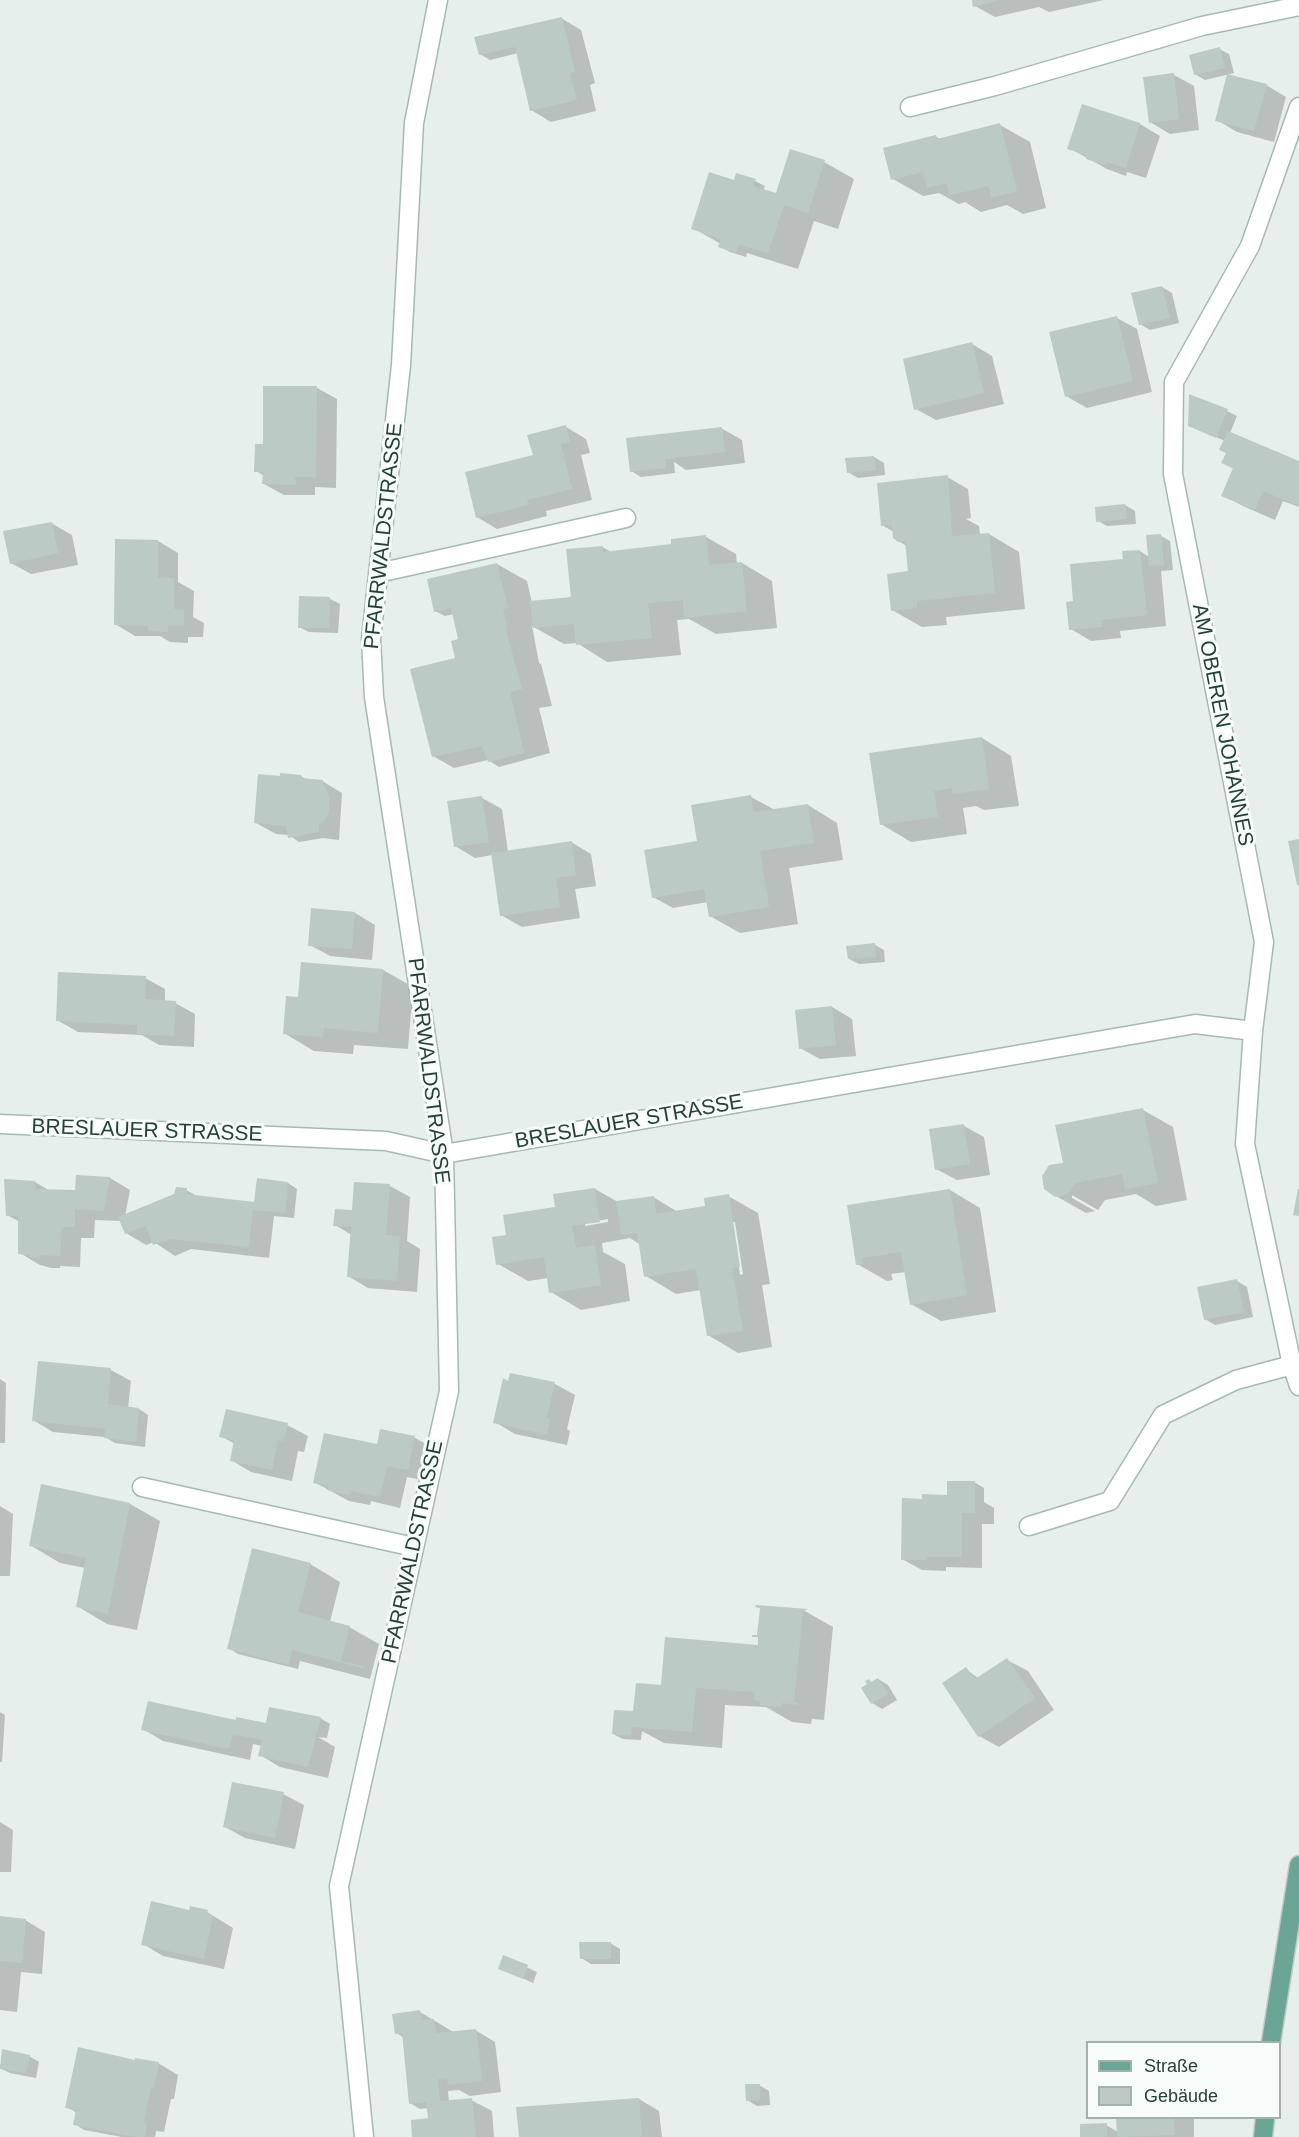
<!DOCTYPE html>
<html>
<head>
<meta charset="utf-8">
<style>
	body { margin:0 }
	#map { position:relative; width:1299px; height:2137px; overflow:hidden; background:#e6efeb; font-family:Helvetica,sans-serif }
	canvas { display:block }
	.legend { position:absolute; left:1086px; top:2041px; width:195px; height:78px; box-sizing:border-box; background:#f7fbf9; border:2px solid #a3b1ad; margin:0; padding:8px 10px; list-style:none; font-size:18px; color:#24423a }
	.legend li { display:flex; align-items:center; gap:12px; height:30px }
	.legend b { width:30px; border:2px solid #a3b1ad }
</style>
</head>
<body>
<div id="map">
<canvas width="1299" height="2137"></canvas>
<ul class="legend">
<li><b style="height:8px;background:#6aa596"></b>Straße</li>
<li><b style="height:16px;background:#bbcac4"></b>Gebäude</li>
</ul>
</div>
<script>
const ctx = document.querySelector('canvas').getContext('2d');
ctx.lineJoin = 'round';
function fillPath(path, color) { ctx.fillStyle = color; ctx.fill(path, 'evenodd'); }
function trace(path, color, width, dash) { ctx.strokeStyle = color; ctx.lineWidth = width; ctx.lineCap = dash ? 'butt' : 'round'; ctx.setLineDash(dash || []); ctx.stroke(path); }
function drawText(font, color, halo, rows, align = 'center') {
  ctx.font = font + ' Helvetica,sans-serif'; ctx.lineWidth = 6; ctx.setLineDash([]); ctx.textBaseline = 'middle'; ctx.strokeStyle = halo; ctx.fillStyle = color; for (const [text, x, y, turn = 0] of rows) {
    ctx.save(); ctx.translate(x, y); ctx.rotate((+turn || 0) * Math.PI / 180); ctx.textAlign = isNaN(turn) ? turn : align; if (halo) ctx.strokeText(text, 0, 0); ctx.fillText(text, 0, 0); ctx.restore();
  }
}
fillPath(new Path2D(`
	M973 0H1104L1049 12 1039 7 995 17 975 6Z
	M561 18 581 30 595 83 590 85 596 111 551 122 531 110 518 53 490 60 480 54Z
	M1219 49 1229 54 1234 73 1205 80 1195 74Z
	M1174 75 1194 86 1199 130 1170 134 1150 122Z
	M1266 85 1286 97 1274 142 1237 132 1217 120Z
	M1140 124 1160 136 1146 178 1127 172 1126 176 1107 169 1069 148Z
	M1000 125 1030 142 1046 208 1023 214 1007 205 981 212 965 202 959 204 939 193 923 196 893 179 936 137 941 139Z
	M824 162 854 179 838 229 814 221 798 269 747 253 746 257 730 252 720 247 721 244 693 228 742 184 755 181 765 186 763 191 777 195Z
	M1162 287 1172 293 1179 323 1150 330 1140 324Z
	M1117 318 1137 329 1152 392 1087 408 1066 396Z
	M972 344 992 356 1004 404 936 420 916 409Z
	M317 388 337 399 336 488 315 487V495H284L264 484V476L256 471 264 445Z
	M1227 411 1237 416 1230 433 1299 463V507L1283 501 1275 520 1243 506 1223 495 1234 469 1223 463 1227 453 1225 441 1200 430Z
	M566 427 586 439 590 453 581 455 592 500 546 511 547 516 497 529 477 517 534 456Z
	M721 428 742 440 745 463 686 470 674 462 675 473 641 477 631 471Z
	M874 457 884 463 885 475 858 478 848 472Z
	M947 477 968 489 971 518 966 519 979 526 980 535 989 534 1019 552 1025 609 946 617 947 625 922 627 892 610 910 573 907 546 898 541 894 532 882 525Z
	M1125 505 1135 511 1136 524 1107 526 1098 521Z
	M51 523 72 535 78 565 31 574 11 563Z
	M1161 536 1170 541 1173 570 1161 571 1166 626 1120 631 1121 638 1091 641 1071 629 1075 603 1124 560 1140 551 1149 557Z
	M706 537 736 554 737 564 742 563 772 581 777 628 716 634 689 619 677 620 681 655 607 662 577 643 564 644 532 626 539 663 541 664 552 706 539 708 550 753 499 767 488 760 454 768 433 756 460 641 454 614 445 616 435 611 497 564 527 581 532 603 573 598 602 547 612 552 673 546Z
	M117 541H158L178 553V582L194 591 193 617 204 623 203 637H188V643L170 642 160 636H135L115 624Z
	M330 599 340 604 338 633 309 632 299 627Z
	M982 738 1011 756 1019 806 984 810 976 806 963 808 967 834 911 842 881 824Z
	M260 776H301L307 780 322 781 342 793 339 840 323 838 299 842 289 835 276 834 256 823Z
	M751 797 775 810 808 805 837 823 843 860 789 868 798 924 740 933 710 916 708 902 673 908 653 897 699 843Z
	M482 798 502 809 508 852 571 842 591 854 596 886 575 889 580 918 522 927 501 915 492 855 475 858 455 846Z
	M355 913 375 925 372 960 330 956 310 945Z
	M875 945 884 950 885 962 859 964 849 959Z
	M383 970 413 987 408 1049 354 1045 353 1054 314 1051 284 1033 299 999Z
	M145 978 165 989V1002L175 1003 195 1014 194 1047 159 1045 142 1035 78 1032 57 1020Z
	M832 1007 852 1019 856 1056 820 1059 800 1048Z
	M1143 1110 1173 1127 1187 1200 1156 1206 1136 1194 1105 1200 1098 1210 1072 1195V1198L1095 1211 1086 1213 1056 1196 1064 1164Z
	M964 1126 984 1137 990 1175 957 1180 936 1169Z
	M77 1176 110 1178 130 1190 125 1216 186 1190 199 1197 255 1204 288 1183 297 1189 294 1218 274 1216 269 1258 191 1249 175 1256 154 1242 146 1245 126 1233 121 1221 95 1220 94 1238H81L80 1267 60 1266V1268H51L40 1265 20 1253V1222L7 1215 35 1182 50 1191 76 1192Z
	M356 1183 390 1186 410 1197 407 1241 420 1249 417 1292 368 1288 348 1276 352 1235 335 1225 354 1212Z
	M595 1189 618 1202 653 1197 678 1212 707 1207 728 1196 758 1213 770 1284 762 1285 772 1347 738 1353 708 1335 701 1290 676 1294 646 1276 641 1245 630 1238 602 1243 603 1252 625 1264 630 1301 581 1310 551 1292 548 1278 528 1281 498 1264 508 1237ZM608 1219V1222L585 1226V1223ZM732 1222H735L743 1274 740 1275Z
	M950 1190 980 1208 996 1312 941 1321 911 1304 906 1272 891 1274 893 1280 887 1281 857 1264 849 1206Z
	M1237 1281 1247 1287 1253 1317 1215 1325 1205 1319Z
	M111 1370 131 1381 128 1408 139 1409 148 1415 145 1447 115 1443 105 1437 53 1432 33 1420Z
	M511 1374 555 1384 575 1395 567 1429 570 1431 567 1445 515 1434 495 1422Z
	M0 1379 6 1383 5 1443H0Z
	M287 1425 308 1436 304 1452 298 1451 292 1481 251 1472 231 1460 235 1444 221 1436Z
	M381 1430 415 1438 435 1449 428 1481 407 1477 400 1508 371 1501 370 1505 349 1501 314 1482 378 1446Z
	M974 1482 984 1488V1502L994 1508V1524H982V1568L946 1567V1571L922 1570 902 1559 923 1500 949 1496Z
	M42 1486 130 1504 160 1521 137 1630 107 1624 77 1606 85 1568 60 1563 30 1545Z
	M0 1506 13 1514 10 1576H0Z
	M310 1564 340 1582 330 1622 349 1627 379 1644 370 1679 300 1661 298 1669 238 1654 229 1648Z
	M803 1610 833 1627 824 1720 812 1719 811 1724 792 1722 766 1707 725 1705 722 1748 664 1743 642 1731 641 1740 623 1739 613 1734 633 1713 663 1687 759 1646Z
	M1007 1660 1028 1671 1054 1710 999 1747 979 1736 966 1669 979 1679Z
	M878 1679 888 1685 897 1700 882 1709 872 1703 863 1688 869 1685V1681L872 1683Z
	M0 1712 5 1715 2 1762H0Z
	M320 1718 330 1724 327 1738 318 1737 335 1747 328 1778 280 1767 260 1755 262 1746 253 1744 250 1760 163 1741 143 1729 237 1722 274 1727Z
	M283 1794 304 1805 295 1849 245 1838 225 1827Z
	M0 1822 13 1830 11 1872H0Z
	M190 1912H207L233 1928 224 1969 163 1956 143 1944Z
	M0 1918 25 1920 45 1932 42 1974 21 1972 17 2012 0 2010Z
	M610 1943 620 1949V1964H591L581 1958Z
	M504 1957 537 1972 533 1983 500 1968Z
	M420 2012 455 2033 475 2030 495 2042 501 2092 470 2096 459 2090 448 2091 449 2102 471 2100 492 2111 494 2137H414L429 2120 428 2108 420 2109 410 2103 404 2038 397 2033Z
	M79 2049 121 2057 126 2060 158 2063 178 2075 174 2099H171L164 2132 156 2131 155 2137H122L84 2130 75 2124 77 2113 67 2107Z
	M3 2051 29 2056 39 2062 36 2078 10 2073 0 2068Z
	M759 2085 769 2091 770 2105 757 2106 747 2100Z
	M639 2099 659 2111 662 2137H520L517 2108Z
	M1118 2118H1194V2137H1081L1106 2125 1118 2132Z`), '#0003');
fillPath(new Path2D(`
	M972 0H997V1L973 7Z
	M562 17 575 72 570 73 577 100 530 111 515 47 479 55 474 37Z
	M1220 47 1225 68 1194 75 1189 55Z
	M1174 73 1179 119 1149 123 1143 77Z
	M1227 74 1267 84 1254 131 1215 121Z
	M1082 104 1140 123 1126 168 1107 162 1106 165 1086 159V155L1067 149Z
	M1000 123 1017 191 991 198 989 186 950 195 946 183 927 188 923 172 891 180 883 148 936 135 937 139Z
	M790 149 825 160 808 213 784 205 768 253 739 244 736 253 718 247 721 239 691 229 709 172 734 180 736 173 756 179 753 186 776 193Z
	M1162 286 1170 318 1139 325 1131 293Z
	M1117 316 1133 381 1065 397 1049 332Z
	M972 342 984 393 914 410 903 359Z
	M263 386H317L316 477H295L296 485 262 484 263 472H254L255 444H263Z
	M1189 394 1228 409 1216 438 1188 426Z
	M566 425 570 442 561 444 572 489 527 500 528 505 476 518 465 472 533 455 527 435Z
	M722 427 725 452 665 459 666 468 630 472 626 438Z
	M1228 431 1299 461V506L1263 491 1255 510 1221 496 1233 468 1221 463 1226 453 1219 450Z
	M874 456 876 470 847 473 845 458Z
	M948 475 952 536 989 533 995 593 917 601V608L891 611 887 574 908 571 905 541 898 542 893 538 892 525 881 526 877 483Z
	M1125 504 1127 519 1096 522 1095 507Z
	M52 522 58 553 10 564 3 531Z
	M1161 534 1164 565 1149 566 1146 535Z
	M706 535 709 565 742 562 747 611 684 618 683 600 648 603 652 638 576 645 574 624 533 628 530 601 571 597 566 549 603 546V552L671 544V539Z
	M115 539 158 540V578H174V609L184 610V626H168V632L148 631V626L114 625Z
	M1140 550 1147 615 1101 620 1102 627 1069 630 1066 602 1073 601 1070 564 1123 559 1122 551Z
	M497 563 508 608 503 609 508 629 506 630 522 689 510 692 524 753 488 762 482 746 432 757 410 669 455 658 451 641 458 639 451 608 434 612 427 579Z
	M299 596 330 597 329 628H298Z
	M982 737 989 789 953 794 952 788 934 791 938 817 880 825 869 753Z
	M280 773 301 775V778L323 780V785H325L329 796V813L322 824H319V832L288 838 286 826 254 823 258 774 280 776Z
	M751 795 754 812 808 804 814 843 760 851 769 907 709 917 704 889 652 898 644 850 697 841 691 805Z
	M482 796 489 842 454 847 447 801Z
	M1299 839V885H1297L1288 841Z
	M572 841 576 875 556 878 560 907 500 916 491 853Z
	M311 908 355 912 352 949 308 946Z
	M875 943 876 957 848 959 846 946Z
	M301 962 383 969 378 1033 324 1028 323 1037 283 1034 286 996 298 997Z
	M58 972 146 976 145 999 176 1001 174 1036 137 1034V1025L56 1021Z
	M832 1006 836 1045 799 1049 795 1010Z
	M1143 1108 1158 1183 1125 1189 1122 1174 1075 1183 1068 1194 1055 1197 1044 1189 1042 1176 1049 1165 1063 1163 1055 1125Z
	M964 1124 970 1164 935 1170 929 1129Z
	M76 1175 110 1177 104 1211 75 1209V1227H62L60 1256 40 1255V1258L29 1257V1255L18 1254V1216H6L4 1179 35 1181V1189L75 1190Z
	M257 1178 288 1182 285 1213 253 1210 249 1247 170 1239 153 1245 146 1226 125 1234 118 1217 174 1194 176 1187 187 1188 186 1194 254 1202Z
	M354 1182 390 1184 386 1235 400 1236 397 1281 347 1277 351 1227 333 1226 335 1209 352 1210Z
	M595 1188 600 1222 572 1226 576 1248 595 1245 601 1285 549 1293 544 1257 496 1265 492 1237 506 1235 503 1215 555 1207 553 1194Z
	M950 1189 967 1295 910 1305 901 1252 862 1258 863 1264 856 1265 847 1205Z
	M1298 1189H1299V1216L1293 1215Z
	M729 1194 740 1267 732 1268 743 1331 707 1336 696 1269 644 1277 637 1233 621 1235 616 1201 654 1196 656 1214 705 1206 704 1198Z
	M1237 1279 1244 1312 1204 1320 1197 1287Z
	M38 1361 111 1368 108 1404 139 1408 136 1442 104 1438 105 1429 32 1421Z
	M510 1373 555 1382 547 1417 550 1418 547 1435 493 1423 503 1378 508 1381Z
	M226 1409 288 1423 284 1441 278 1440 272 1470 230 1461 234 1440 219 1437Z
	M380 1429 415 1436 408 1470 387 1466 380 1497 351 1491 350 1495 327 1490 328 1486 313 1483 324 1433 377 1444Z
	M947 1481H975V1513H962V1557H926V1560H901L902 1498 922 1499V1494L947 1495Z
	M41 1484 130 1503 108 1614 76 1607 86 1558 29 1546Z
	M252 1548 311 1563 298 1612 350 1626 341 1661 364 1666 363 1668 292 1650 289 1665 227 1649Z
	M756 1605 808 1609 803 1611 794 1702 800 1705 782 1703 781 1707 760 1705V1701L754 1700V1692L696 1688 692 1732 632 1727 631 1736 612 1734 614 1710 633 1711 636 1683 661 1685 665 1637 758 1645V1637H752V1635H757L760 1608 755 1607Z
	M1007 1658 1035 1698 978 1737 942 1683 966 1667 975 1679Z
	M878 1678 888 1694 871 1704 861 1688 867 1684 865 1681 869 1679 871 1682Z
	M148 1701 236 1720V1717L266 1723 269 1707 321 1717 308 1767 258 1756 262 1740 233 1734 229 1749 141 1730Z
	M232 1782 284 1792 275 1838 223 1827Z
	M151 1901 189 1910 190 1906 208 1910 207 1914 213 1915 204 1959 141 1945Z
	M0 1916 26 1919 22 1963 0 1961Z
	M579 1942H611V1959H580Z
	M503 1955 528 1965 523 1979 498 1969Z
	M420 2010 421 2020 434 2019 436 2033 476 2029 482 2081 448 2085 447 2078 438 2079 440 2101 472 2098 476 2137H412L411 2120 428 2118 426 2102 409 2104 402 2033 395 2034 392 2014Z
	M78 2047 135 2060V2058L159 2062 154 2089 151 2088 144 2123 147 2124 145 2137H135L73 2125 76 2110 65 2108Z
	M2 2049 30 2055 26 2073 0 2069Z
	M745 2084H760V2100L746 2101Z
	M639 2098 642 2137H519L516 2107Z
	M1116 2118H1174L1175 2135 1117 2137Z
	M1107 2123V2137H1080V2124Z`), '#bbcac4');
const minor = new Path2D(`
	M910 107 995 86 1202 26 1299 6
	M1299 107 1250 246 1174 382 1173 474 1264 942 1253 1031 1245 1144 1292 1365 1299 1386
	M378 573 626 518
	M0 1124 386 1141 444 1154 1195 1024 1253 1031
	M142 1487 414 1547
	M1029 1526 1110 1501 1163 1415 1236 1380 1292 1365
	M364 2137 339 1886 449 1391 444 1154 374 697 371 639 401 365 414 123 438 0`);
const major = new Path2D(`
	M1271 2042 1299 1865
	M1263 2137 1265 2118`);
trace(minor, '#a8b8b2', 21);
trace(major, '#c2cac8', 21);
trace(minor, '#fff', 18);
trace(major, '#6aa596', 18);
drawText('21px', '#24423a', '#f7fbf9', [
	["PFARRWALDSTRASSE",384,536,-84],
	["AM OBEREN JOHANNES",1222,725,79],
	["PFARRWALDSTRASSE",428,1071,83],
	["BRESLAUER STRASSE",629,1122,-10],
	["BRESLAUER STRASSE",147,1131,2],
	["PFARRWALDSTRASSE",413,1552,-78]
]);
</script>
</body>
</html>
